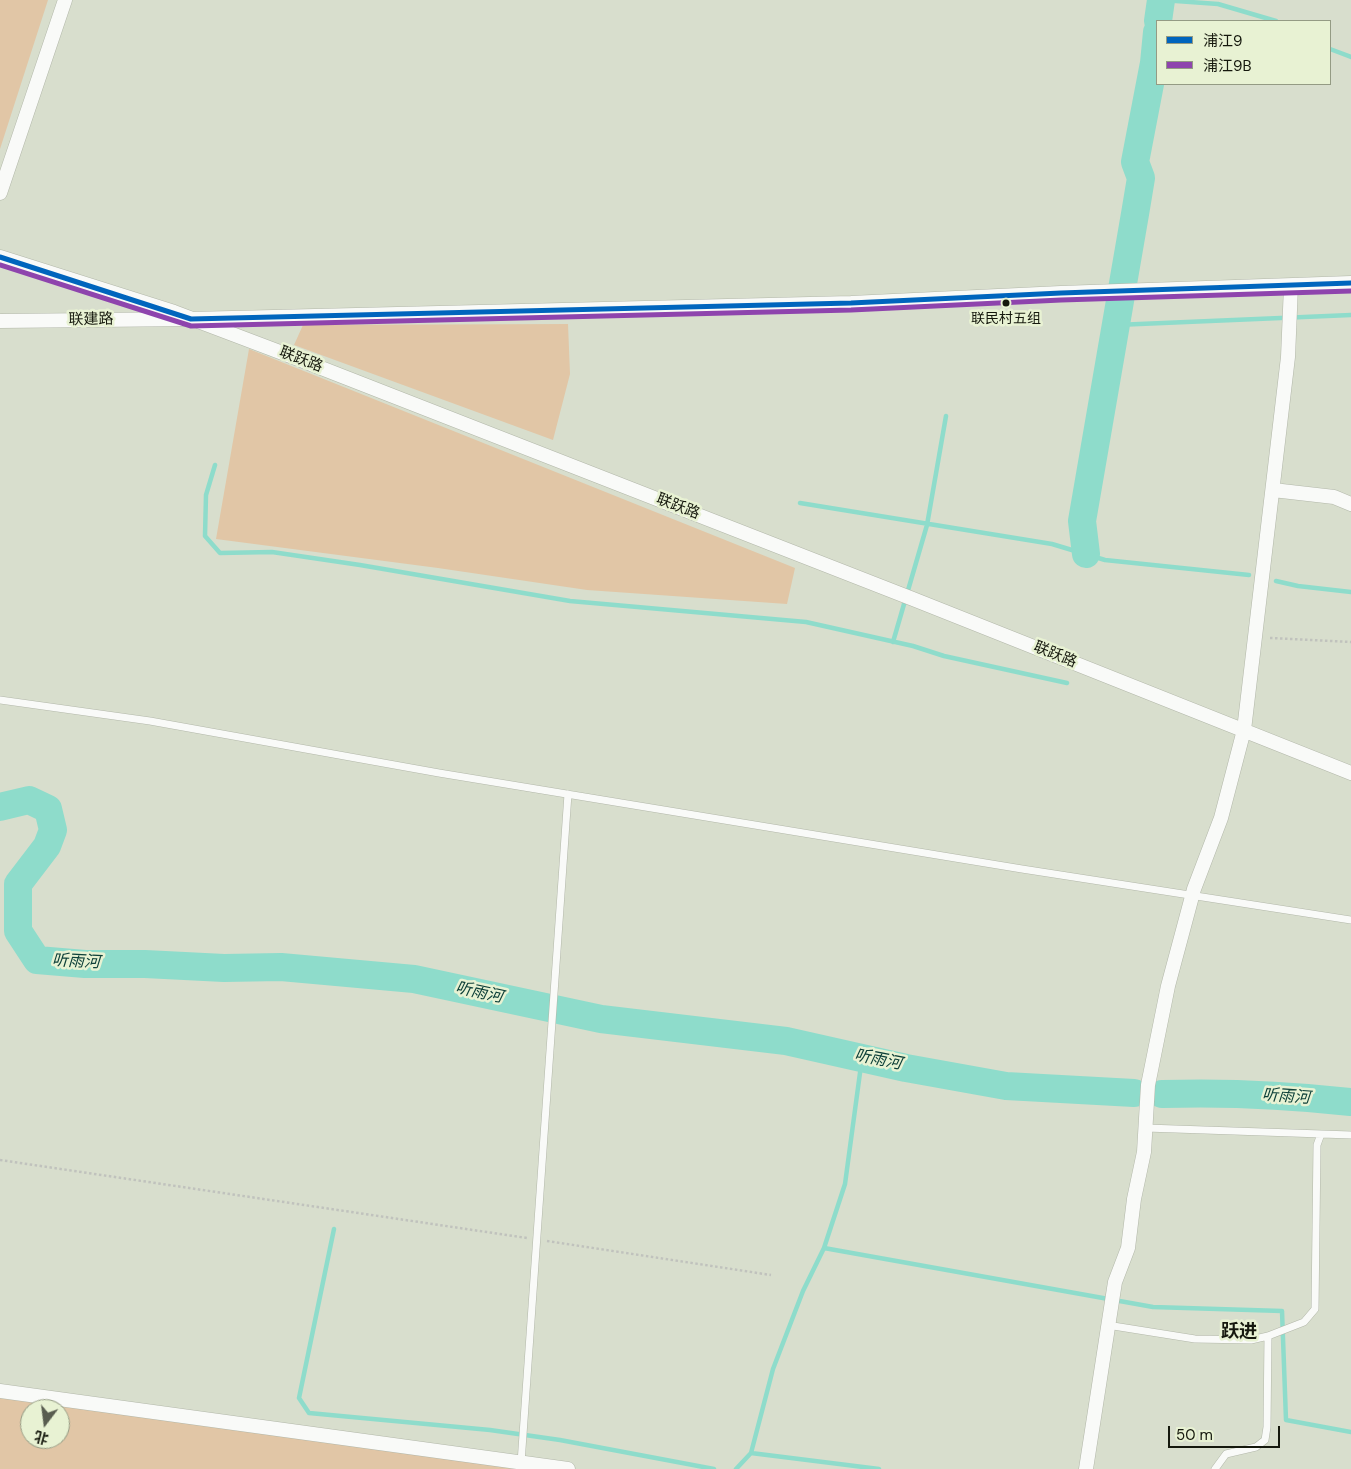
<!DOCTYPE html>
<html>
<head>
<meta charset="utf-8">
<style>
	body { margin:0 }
	#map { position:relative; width:1351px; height:1469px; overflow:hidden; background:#d8decd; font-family:"DM Sans","Noto Sans SC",sans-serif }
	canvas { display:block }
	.legend { position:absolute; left:1156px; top:20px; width:175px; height:65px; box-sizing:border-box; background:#e8f2d3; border:1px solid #949b84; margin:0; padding:6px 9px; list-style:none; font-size:15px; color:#15180d }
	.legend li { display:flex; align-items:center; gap:10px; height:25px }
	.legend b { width:25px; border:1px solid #949b84 }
	.north { position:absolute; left:20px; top:1399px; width:50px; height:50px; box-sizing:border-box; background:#e8f2d3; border:1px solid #949b84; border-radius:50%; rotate:195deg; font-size:14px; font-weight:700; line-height:20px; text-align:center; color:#15180d }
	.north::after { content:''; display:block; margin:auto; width:18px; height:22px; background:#595d50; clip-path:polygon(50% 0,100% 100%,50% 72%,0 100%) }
	.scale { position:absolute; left:1168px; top:1426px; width:112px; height:22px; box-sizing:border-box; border:2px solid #15180d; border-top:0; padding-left:6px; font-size:15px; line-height:18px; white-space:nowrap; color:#15180d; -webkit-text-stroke:4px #e8f2d3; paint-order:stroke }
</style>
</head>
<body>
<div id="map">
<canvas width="1351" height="1469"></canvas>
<ul class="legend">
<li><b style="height:6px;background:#0065bd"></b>浦江9</li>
<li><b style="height:6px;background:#8e44ad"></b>浦江9B</li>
</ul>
<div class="north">北</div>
<div class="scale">50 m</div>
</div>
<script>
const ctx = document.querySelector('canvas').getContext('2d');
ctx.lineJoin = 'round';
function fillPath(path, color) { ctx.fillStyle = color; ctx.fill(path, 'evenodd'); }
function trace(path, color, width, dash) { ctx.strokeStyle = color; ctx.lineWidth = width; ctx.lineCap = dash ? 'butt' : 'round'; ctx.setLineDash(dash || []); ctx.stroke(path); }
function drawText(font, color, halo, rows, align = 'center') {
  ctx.font = font + ' "DM Sans","Noto Sans SC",sans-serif'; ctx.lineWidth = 5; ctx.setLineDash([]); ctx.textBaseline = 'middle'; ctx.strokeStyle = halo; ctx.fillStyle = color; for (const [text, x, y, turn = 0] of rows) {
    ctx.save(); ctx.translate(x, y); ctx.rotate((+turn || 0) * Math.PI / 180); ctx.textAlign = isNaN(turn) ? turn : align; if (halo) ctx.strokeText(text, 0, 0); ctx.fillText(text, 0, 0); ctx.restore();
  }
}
fillPath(new Path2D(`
	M0 0H48L0 149Z
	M568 324 570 374 553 440 294 345 303 325Z
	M249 349 795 568 787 604 587 590 438 568 216 539Z
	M0 1388 551 1469H0ZM30 1409H60V1439H30Z`), '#e1c6a6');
trace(new Path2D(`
	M1162 0 1218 4 1276 21
	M1330 49 1351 57
	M1116 325 1351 315
	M215 465 206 495 205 536 220 553 272 552 360 565 570 601 806 622 913 646 944 656 1067 683
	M800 503 1052 544 1105 560 1249 575
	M1276 581 1298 586 1351 592
	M893 642 927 525 946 416
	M862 1058 845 1184 824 1248 803 1291 773 1369 751 1453 879 1469
	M334 1229 299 1398 309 1413 490 1430 560 1440 714 1469
	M824 1248 1153 1307 1282 1311 1286 1420 1351 1432
	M736 1469 751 1453`), '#8edccb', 4.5);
trace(new Path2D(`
	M1158 21 1161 0
	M1086 554 1082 521 1135 214 1141 178 1135 162 1154 63 1157 32
	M0 807 29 800 48 809 53 830 47 846 18 884V931L37 960 85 964H145L224 968 281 967 414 979 601 1019 786 1041 906 1068 1006 1086 1134 1093
	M1162 1094C1225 1092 1288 1095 1351 1102`), '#8edccb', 28);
const service = new Path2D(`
	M0 700 150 721 439 773 1022 869 1351 920
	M1146 1128 1351 1135
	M1107 1325 1195 1339 1251 1340 1268 1336 1304 1322 1315 1309 1317 1145 1321 1134
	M521 1463 568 794
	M1215 1469 1226 1454 1256 1447 1265 1440 1267 1427 1268 1336`);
const minor = new Path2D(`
	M0 193 65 0
	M0 257 174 312 293 357 913 599 1351 773
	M0 321 191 319 851 303 1061 293 1351 283
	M1273 490 1334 497 1351 504
	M0 1391 568 1469
	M1086 1469 1115 1282 1128 1248 1134 1199 1144 1152 1148 1085 1168 986 1194 889 1221 818 1244 730 1288 357 1291 286`);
trace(service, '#b2b7a9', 8);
trace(minor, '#b2b7a9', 15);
trace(new Path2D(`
	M1270 638 1351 642
	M0 1160 527 1238
	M547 1241 771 1275`), '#c0c2bd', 2.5, [2.5, 2.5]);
trace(service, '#f9faf8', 7);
trace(minor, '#f9faf8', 14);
trace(new Path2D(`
	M0 257 191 319 851 303 1061 293 1351 283`), '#0065bd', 5);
trace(new Path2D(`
	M0 265 191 326 851 310 1061 300 1351 291`), '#8e44ad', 5);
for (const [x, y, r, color] of [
	[1006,303,4.5,"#15180d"]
]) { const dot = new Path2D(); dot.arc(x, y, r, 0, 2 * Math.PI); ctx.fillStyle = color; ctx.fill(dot); trace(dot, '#e8f2d3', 2); }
drawText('14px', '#15180d', '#e8f2d3', [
	["联民村五组",1006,319]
]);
drawText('15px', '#15180d', '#e8f2d3', [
	["联建路",91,320,-1],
	["联跃路",301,360,21],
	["联跃路",678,507,21],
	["联跃路",1055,655,22]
]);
drawText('italic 16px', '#0e4039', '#e8f2d3', [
	["听雨河",76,962,3],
	["听雨河",479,993,12],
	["听雨河",878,1060,11],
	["听雨河",1286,1097,4]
]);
drawText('bold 18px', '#15180d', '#e8f2d3', [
	["跃进",1239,1332]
]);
</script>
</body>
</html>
